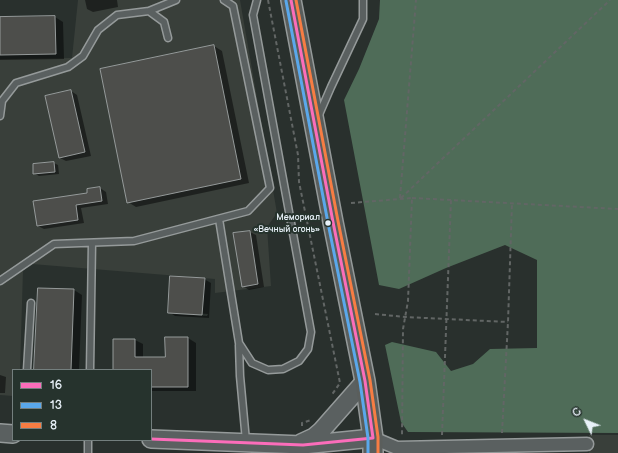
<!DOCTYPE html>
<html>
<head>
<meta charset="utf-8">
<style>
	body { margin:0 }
	#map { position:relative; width:618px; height:453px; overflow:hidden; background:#29302d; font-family:"Balsamiq Sans",sans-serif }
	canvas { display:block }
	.legend { position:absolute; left:12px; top:369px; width:140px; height:72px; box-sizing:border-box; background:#26332d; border:1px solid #747f7e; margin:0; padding:5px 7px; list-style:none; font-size:12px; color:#e8f1f8 }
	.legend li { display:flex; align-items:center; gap:8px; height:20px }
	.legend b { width:20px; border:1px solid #747f7e }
	.north { position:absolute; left:566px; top:401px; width:40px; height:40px; -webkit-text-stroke:3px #26332d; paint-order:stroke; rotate:313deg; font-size:11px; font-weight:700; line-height:16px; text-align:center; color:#e8f1f8 }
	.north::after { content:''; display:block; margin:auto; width:14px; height:18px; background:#e8f1f8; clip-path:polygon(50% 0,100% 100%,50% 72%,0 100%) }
</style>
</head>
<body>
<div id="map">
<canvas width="618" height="453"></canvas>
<ul class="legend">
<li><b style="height:5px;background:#fb6dba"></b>16</li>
<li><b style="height:5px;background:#5aa8eb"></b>13</li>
<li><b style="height:5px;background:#f77d43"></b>8</li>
</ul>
<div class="north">С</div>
</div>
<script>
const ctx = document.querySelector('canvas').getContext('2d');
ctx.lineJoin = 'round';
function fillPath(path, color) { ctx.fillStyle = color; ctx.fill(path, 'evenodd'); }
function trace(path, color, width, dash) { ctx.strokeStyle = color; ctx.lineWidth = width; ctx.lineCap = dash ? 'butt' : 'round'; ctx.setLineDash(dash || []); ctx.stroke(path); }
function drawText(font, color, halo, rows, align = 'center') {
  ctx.font = font + ' "Balsamiq Sans",sans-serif'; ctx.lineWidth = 4; ctx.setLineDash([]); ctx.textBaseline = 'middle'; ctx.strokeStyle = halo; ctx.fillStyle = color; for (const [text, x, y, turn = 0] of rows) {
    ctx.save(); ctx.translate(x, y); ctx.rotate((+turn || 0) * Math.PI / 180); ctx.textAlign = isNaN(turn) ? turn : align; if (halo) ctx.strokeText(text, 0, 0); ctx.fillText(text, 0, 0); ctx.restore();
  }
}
fillPath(new Path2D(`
	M78 0H240L277 213 267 227 271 286 215 293V279L32 264 23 270 20 370H13V396L0 395V59L72 58Z
	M589 435H618V453H589Z`), '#393f3a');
fillPath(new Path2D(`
	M380 0H618V433L408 432 401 422 385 345 392 342 436 352 451 371 473 364 490 349 537 348V260L505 245 446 268 399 289 379 285 344 100 359 69 379 19Z`), '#4f6c58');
fillPath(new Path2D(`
	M85 0H117L118 7 93 12 87 9Z
	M55 17 63 22 64 59 0 60V18Z
	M214 46 222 51 249 183 136 207 128 202Z
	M71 91 77 95 91 156 66 161 60 158Z
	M54 163 58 165 59 174 39 176 34 173Z
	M100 188 106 192 108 204 81 208 84 223 44 229 38 226 88 194Z
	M250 232 256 235 264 287 249 290 243 286Z
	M204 279 211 283 209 318 175 316 169 312ZM174 312 208 314 207 316 174 314Z
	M39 289 74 290 82 295 79 370H35Z
	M166 338H188L196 343V391H151V370H114L135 340 143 344V358H166Z
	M0 375 6 377 5 393H0Z`), '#0007');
const building = new Path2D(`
	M55 16 56 54 0 55V17Z
	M214 45 241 179 127 203 100 69Z
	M71 90 85 152 59 158 45 96Z
	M54 162 55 172 33 174V164Z
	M100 187 102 201 76 205 78 220 37 226 33 201 87 193V189Z
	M250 231 258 284 242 287 233 233Z
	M170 276 205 278 202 315 168 313Z
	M38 288 74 289 71 370H34Z
	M165 337H188V387H151V370H113V339H135V357H165Z`);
fillPath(building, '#4d4e4b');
trace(building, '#959a9a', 1);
const lane = new Path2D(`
	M149 11 176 0
	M0 116 2 101 16 83 68 67 83 56 98 30 117 15 149 11 164 22 168 38
	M318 117 331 87 363 19V0
	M219 219 239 343 252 363 268 370 283 369 299 361 308 349 311 332 253 15 257 0
	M0 281 54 244 134 241 248 211 270 188 233 6 224 0
	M239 345 240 376 246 441
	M27 370 31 303
	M90 370 92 243
	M88 453V440`);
const street = new Path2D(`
	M373 438 397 448 587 444`);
const secondary = new Path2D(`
	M0 433 13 434
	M151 439 303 445 373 438
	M301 443 314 437 321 431 365 381`);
const primary = new Path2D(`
	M291 0 333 222 365 381 373 438V453`);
trace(lane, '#959a9a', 9);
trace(street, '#959a9a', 15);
trace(secondary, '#959a9a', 20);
trace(primary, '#959a9a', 22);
trace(new Path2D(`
	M268 0 298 155 299 182 340 383 331 396
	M400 198 416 0
	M401 198 610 0
	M412 198 618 209
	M351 203 412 198 408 301 403 329 402 436H401
	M375 314 405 317 508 322
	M302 426V423L311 420
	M502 433 508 322 512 203
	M442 435 451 200`), '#626665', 2, [4, 3]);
trace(lane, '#5a6060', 6);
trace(street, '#5a6060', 12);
trace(secondary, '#5a6060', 17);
trace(primary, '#5a5e5c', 19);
trace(new Path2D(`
	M151 439 303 445 373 438 365 381 333 222 291 0`), '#fb6dba', 3);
trace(new Path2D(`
	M286 1 328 223 360 382 368 438V453`), '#5aa8eb', 3);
trace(new Path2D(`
	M296 0 338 221 370 380 378 437V453`), '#f77d43', 3);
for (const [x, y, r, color] of [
	[328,223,3.5,"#e8f1f8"]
]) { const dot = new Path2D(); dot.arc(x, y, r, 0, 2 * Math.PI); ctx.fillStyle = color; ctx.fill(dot); trace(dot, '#26332d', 1.5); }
drawText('9px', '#e8f1f8', '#26332d', [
	["Мемориал",320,218],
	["«Вечный огонь»",320,230]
], 'right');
</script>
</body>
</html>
